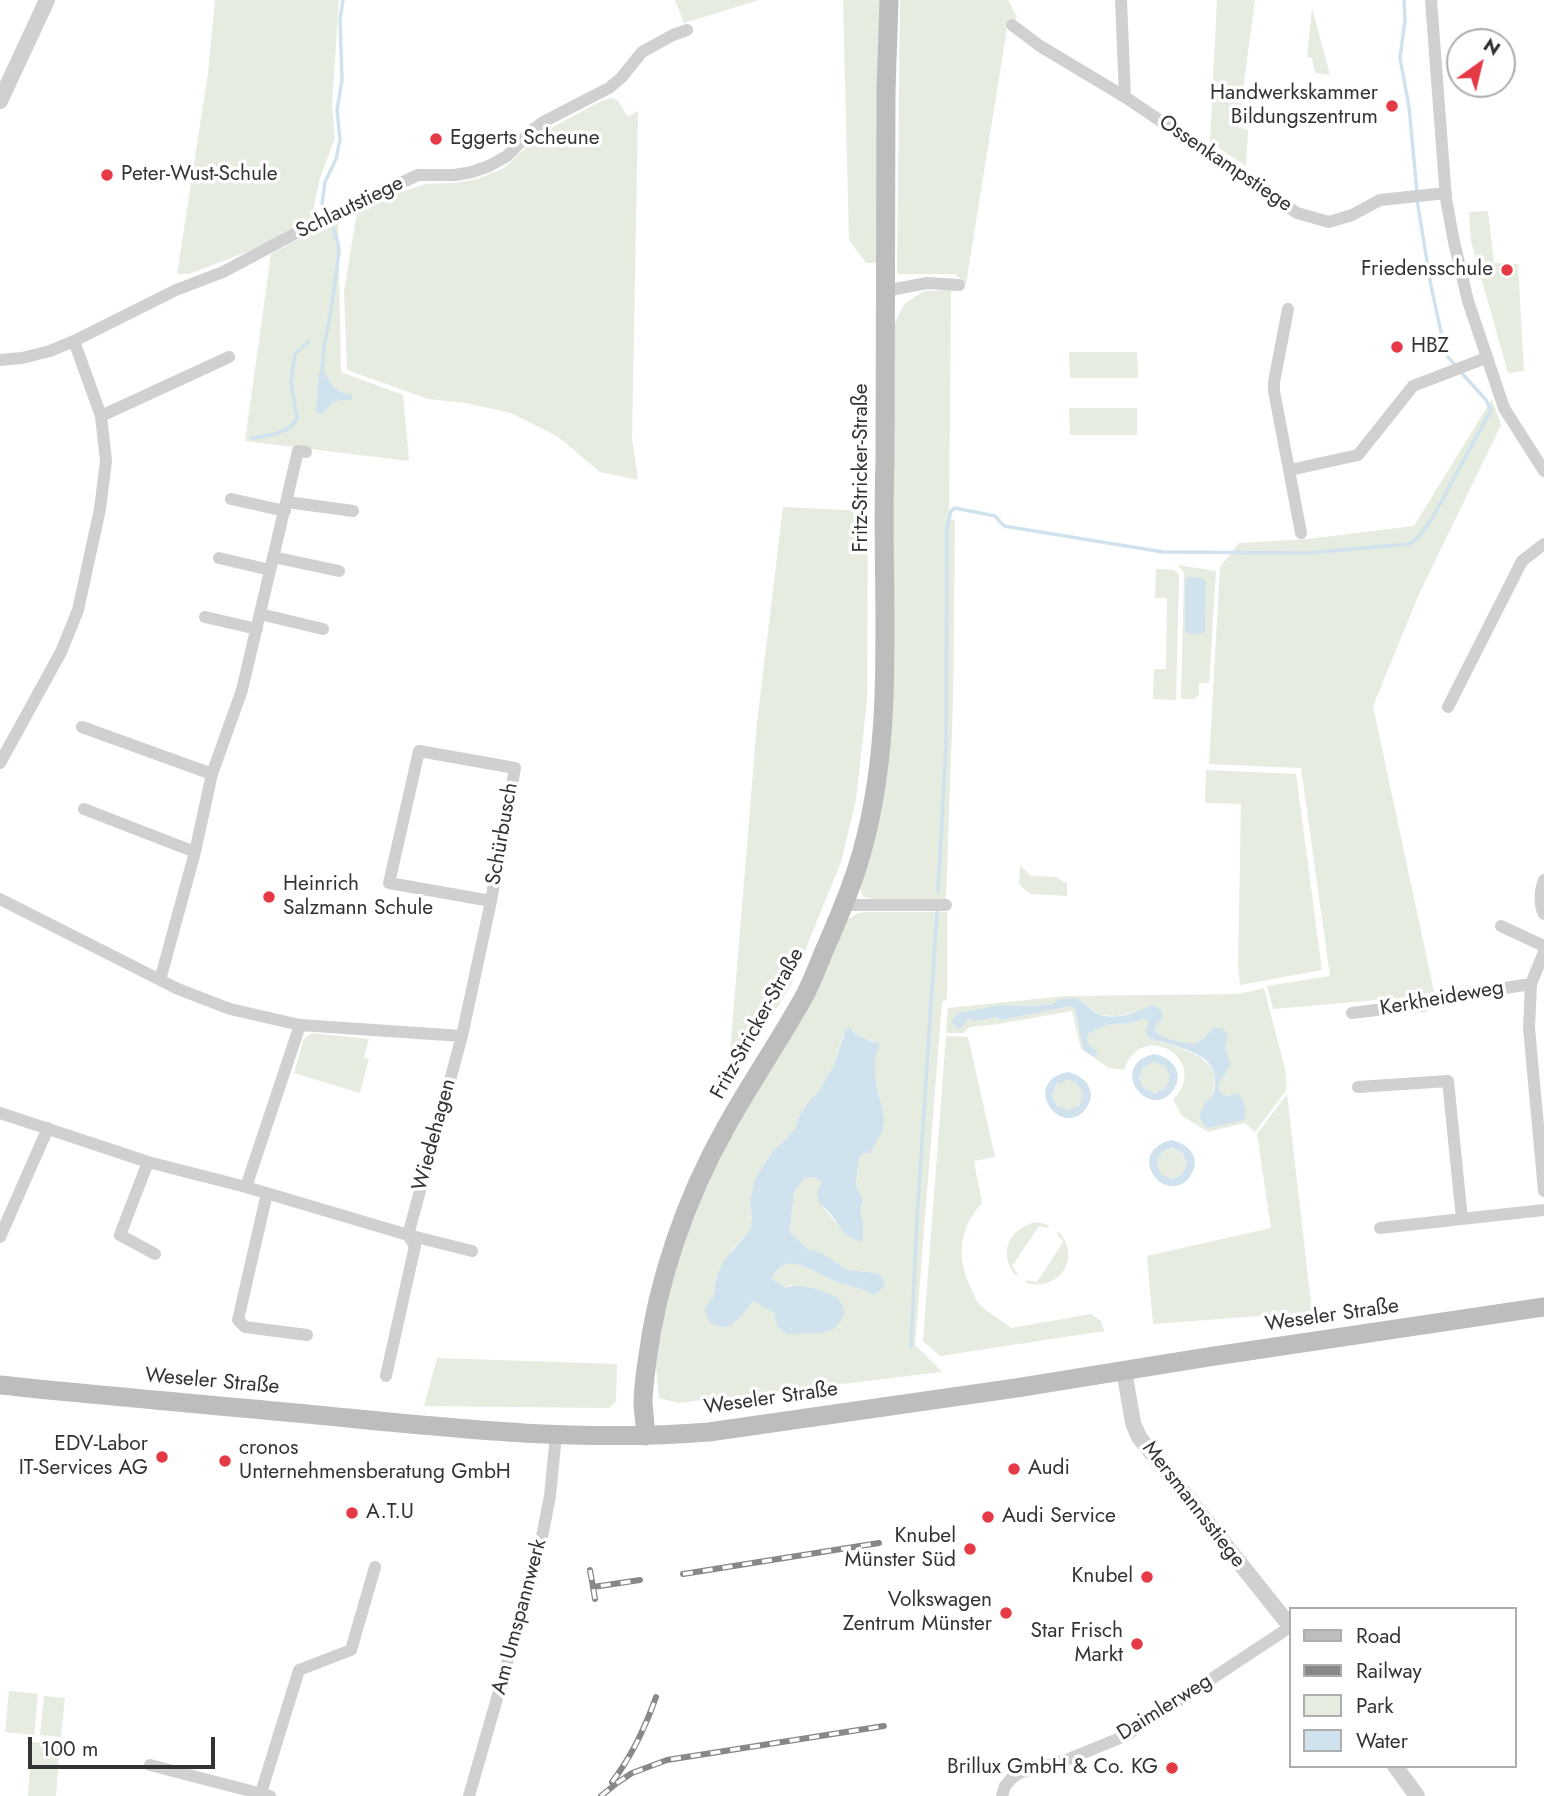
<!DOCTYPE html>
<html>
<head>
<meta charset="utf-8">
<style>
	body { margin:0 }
	#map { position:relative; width:1544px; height:1796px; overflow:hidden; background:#fff; font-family:Jost,sans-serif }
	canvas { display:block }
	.legend { position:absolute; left:1289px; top:1607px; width:228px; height:161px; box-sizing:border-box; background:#fff; border:2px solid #adadad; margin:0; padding:9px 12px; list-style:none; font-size:21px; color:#333 }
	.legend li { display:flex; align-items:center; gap:14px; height:35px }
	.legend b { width:35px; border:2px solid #adadad }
	.north { position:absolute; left:1446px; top:28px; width:70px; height:70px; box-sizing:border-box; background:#fff; border:2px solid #adadad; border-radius:50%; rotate:34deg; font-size:19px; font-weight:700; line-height:28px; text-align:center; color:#333 }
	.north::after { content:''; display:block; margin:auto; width:24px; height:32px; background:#e63946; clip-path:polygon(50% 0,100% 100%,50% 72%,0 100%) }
	.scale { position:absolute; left:28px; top:1737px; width:187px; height:32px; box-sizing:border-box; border:4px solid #333; border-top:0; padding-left:9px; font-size:21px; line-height:24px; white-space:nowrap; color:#333; -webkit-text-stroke:5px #fff; paint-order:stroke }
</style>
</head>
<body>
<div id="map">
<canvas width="1544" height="1796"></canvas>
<ul class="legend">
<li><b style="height:9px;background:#bdbdbd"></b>Road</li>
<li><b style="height:9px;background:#888"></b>Railway</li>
<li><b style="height:19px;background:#e6ecdf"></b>Park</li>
<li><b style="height:19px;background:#cfe2ee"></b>Water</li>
</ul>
<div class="north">N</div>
<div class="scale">100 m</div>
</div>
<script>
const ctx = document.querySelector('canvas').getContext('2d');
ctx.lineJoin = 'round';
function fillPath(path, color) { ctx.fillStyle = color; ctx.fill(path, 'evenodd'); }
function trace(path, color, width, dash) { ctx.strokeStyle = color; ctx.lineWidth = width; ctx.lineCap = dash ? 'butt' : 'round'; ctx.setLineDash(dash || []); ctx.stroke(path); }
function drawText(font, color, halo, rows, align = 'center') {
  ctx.font = font + ' Jost,sans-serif'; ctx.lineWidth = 7; ctx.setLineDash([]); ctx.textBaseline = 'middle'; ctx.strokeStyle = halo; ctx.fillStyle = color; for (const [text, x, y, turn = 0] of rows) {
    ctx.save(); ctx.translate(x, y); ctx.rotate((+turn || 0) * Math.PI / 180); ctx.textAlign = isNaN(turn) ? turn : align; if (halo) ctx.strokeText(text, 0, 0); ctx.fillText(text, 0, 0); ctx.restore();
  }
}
fillPath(new Path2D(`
	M215 0H339L332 106 335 138 320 178 311 220 270 243 189 274H177L208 73Z
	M675 0H759L684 23Z
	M843 0H883L879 263H866L849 240Z
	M900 0H1008L1017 17 1007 28 966 284 955 274H897Z
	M1217 0H1255L1238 127 1248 130 1246 166 1210 142Z
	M1312 8 1330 75 1315 73 1312 58 1307 57Z
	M612 98 618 101 628 117 638 111 632 439 638 480 600 472 557 436 511 413 466 403 428 399 347 370 344 291 357 212 396 194 425 184 454 183 478 179 504 168 537 137 555 126 601 101Z
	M1488 211 1494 263 1518 264 1524 371 1508 373 1471 242 1469 212Z
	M338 218 341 372 403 395 409 461 245 441 271 254Z
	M951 290 949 519 955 520 953 702 946 899H872L863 896 858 881 881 802 893 327 904 304 924 291Z
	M1069 352H1137L1138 378H1070Z
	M1492 399 1501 425 1419 594 1373 706 1434 992 1399 998 1273 1009 1267 986 1330 976 1301 768 1209 764 1220 567 1239 543 1308 539 1414 526Z
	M1069 408H1137V435H1070Z
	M783 507 868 511 867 700 856 800 841 862 791 985 727 1089 757 723Z
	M1178 565 1216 571 1209 683H1199V694L1195 699H1181L1184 573Z
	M1156 569 1174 570 1179 575 1176 700 1153 699 1154 669H1166L1167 598H1155Z
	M1206 770 1296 774 1322 970 1240 985 1238 966 1241 804 1205 803Z
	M1020 865 1031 876 1057 877 1063 882H1067V896L1030 894 1019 884Z
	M865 912H947V999L942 1002 915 1345 942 1372 679 1403 659 1398 656 1367 664 1315 677 1260 706 1181 847 920 856 914ZM854 1031 858 1036 873 1041 878 1051 875 1060 876 1085 882 1107 863 1153 859 1158 856 1185 863 1201 860 1212 863 1222H835C824 1204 812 1205 822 1182L814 1177 804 1178 794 1193 790 1232 808 1249 822 1253 847 1270 876 1273 882 1277 884 1287 875 1295C860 1287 843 1285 828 1278 817 1273 794 1258 782 1266 778 1268 774 1275 771 1278L785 1288 790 1285 819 1290 777 1326 774 1313 754 1300 734 1324 706 1308 714 1295 732 1250 750 1230 752 1217 750 1201 754 1182 759 1172 773 1151 786 1139 796 1127 798 1118 810 1099 816 1095 833 1067 843 1035Z
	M1264 988 1285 1069 1287 1089 1255 1132 1245 1123 1208 1132 1182 1116 1173 1100C1212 1061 1142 1017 1124 1070L1109 1068 1081 1049 1072 1011 999 1024 970 1027 963 1033H946L948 1008 1065 996 1239 994ZM1077 998 1099 1015 1117 1016 1139 1011H1162L1163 1017 1154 1029C1162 1040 1181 1042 1194 1044L1204 1038 1213 1028 1227 1041 1225 1047 1231 1064 1219 1083V1091L1226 1096 1237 1093 1200 1113C1205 1105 1212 1097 1214 1088 1219 1065 1200 1056 1182 1049 1172 1045 1162 1041 1150 1039L1149 1021 1143 1018C1128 1027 1117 1021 1104 1026 1098 1027 1093 1032 1088 1035L1087 1043 1083 1049 1075 1009 1071 1006 1001 1020 995 1017 976 1021 959 1013 1000 1005 1033 1006 1052 1004 1060 999Z
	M312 1033 369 1039 364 1057 369 1059 360 1093 294 1073 303 1041 306 1037Z
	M946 1036 968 1037 995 1157 974 1161 982 1203C958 1229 956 1259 972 1290 974 1295 976 1301 980 1305 989 1313 1001 1320 1011 1328L1091 1314 1101 1321 1104 1331 940 1356 923 1341Z
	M1140 1077a15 15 0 1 1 30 0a15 15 0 1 1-30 0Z
	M1053 1095a15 15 0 1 1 30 0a15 15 0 1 1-30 0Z
	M1287 1094 1312 1312 1153 1324 1147 1256 1271 1228 1257 1134Z
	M1157 1164a15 15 0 1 1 30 0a15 15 0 1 1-30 0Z
	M1036 1222 1049 1225 1048 1228 1039 1226 1012 1266 1018 1274 1016 1276C997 1254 1009 1228 1036 1222Z
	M1059 1232C1082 1258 1059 1292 1026 1283L1027 1280 1037 1282 1063 1242 1057 1234Z
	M437 1358 617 1364 616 1401 609 1408 424 1406Z
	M9 1691 38 1694 34 1735 5 1732Z
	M44 1696 65 1698 61 1737 40 1735Z
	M32 1742 60 1745 56 1796H28Z`), '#e6ecdf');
fillPath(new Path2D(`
	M322 371 324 372C331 384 335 393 350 394L353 397 352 400C336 400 332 400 323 414L316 413 319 373Z
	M1188 577 1202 578 1206 582 1205 632C1200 635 1190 635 1185 632V582Z
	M1077 998C1084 1003 1090 1009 1096 1013 1113 1022 1137 1012 1153 1005L1162 1011 1163 1017 1154 1029C1162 1040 1181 1042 1194 1044L1204 1038 1213 1028H1221L1227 1033V1041L1225 1047 1231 1064 1219 1083V1091L1226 1096 1237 1093C1245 1099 1247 1111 1244 1120L1207 1128C1204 1124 1199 1120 1200 1114 1201 1106 1211 1099 1214 1091 1217 1081 1214 1067 1206 1060 1197 1052 1163 1041 1150 1039L1146 1032 1149 1021 1143 1018C1127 1027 1118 1021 1104 1026 1099 1027 1093 1032 1088 1034L1087 1043 1098 1052 1094 1057 1083 1049 1075 1009 1071 1006 1001 1020 995 1017 975 1021 970 1018 959 1030 951 1021 959 1013 1000 1005 1033 1006 1052 1004 1060 999Z
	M850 1028 858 1036 879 1044 878 1051 875 1060 876 1085 882 1107 884 1121 882 1132 870 1153H863L859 1158 856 1185 863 1201 860 1212 863 1222V1239L859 1242 845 1234 830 1213 819 1203 817 1193 822 1182 814 1177 804 1178 794 1193 790 1232 808 1249 822 1253 847 1270 876 1273 882 1277 885 1286 875 1295C860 1287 843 1285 828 1278 817 1273 794 1258 782 1266 778 1268 774 1275 771 1278L785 1288C796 1282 828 1291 838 1299 843 1304 844 1308 845 1314L840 1322 833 1329 822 1333 787 1334 777 1326 774 1313 754 1301C740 1315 732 1337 709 1322L705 1308 714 1295 717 1277 723 1262 750 1230 752 1217 750 1201 754 1182 759 1172 773 1151 786 1139 796 1127 798 1118 810 1099 816 1095 833 1067 846 1029Z
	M1154 1054C1171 1057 1185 1072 1174 1089 1151 1124 1105 1066 1154 1054ZM1154 1062 1165 1066 1170 1077 1166 1088 1155 1093 1144 1088 1139 1078 1143 1067Z
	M1067 1072C1084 1075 1098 1090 1087 1107 1064 1142 1018 1084 1067 1072ZM1067 1080C1081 1082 1086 1093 1079 1106L1068 1110 1057 1106 1052 1096 1056 1085Z
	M1171 1140C1188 1143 1202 1158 1191 1175 1168 1210 1122 1153 1171 1140ZM1172 1148 1182 1152 1187 1163 1183 1174 1173 1179 1162 1175C1153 1163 1158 1151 1172 1148Z`), '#cfe2ee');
trace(new Path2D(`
	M1404 0 1405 20 1400 58 1409 107 1417 192
	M1417 200 1431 286 1443 341 1448 357 1455 365
	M322 204 325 182 336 159 340 140 337 110 342 80 340 19 343 0
	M322 371 324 347 332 304 339 251 338 243 333 228
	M252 438C267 436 291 433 297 418L291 382 295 354 308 342
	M938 892 946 746 947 527 951 511 955 508 995 516 1004 526 1163 552 1308 553 1409 544 1419 537 1434 515 1491 410 1486 400 1460 371
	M911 1347 917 1219 937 912`), '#cfe2ee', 3.5);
trace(new Path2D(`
	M1121 0 1125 97
	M1431 0 1446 199 1454 242 1468 301 1504 408 1544 471
	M1012 25 1040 46 1125 97 1297 213 1329 222 1352 215 1380 200 1446 193
	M885 291 927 283 959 285
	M1288 309 1274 382V391L1301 533
	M0 360 22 358 50 351 74 341 176 290 223 272 315 223 418 175H455L472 172 489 166 507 156 531 131 543 122 609 88 621 78 642 52 673 35 687 30
	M101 416 229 357
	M1290 470 1358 455 1413 386 1486 358
	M231 499 285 511
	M287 502 353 511
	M273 557 339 571
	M219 558 270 570
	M260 614 323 629
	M205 617 257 629
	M1448 707 1522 561 1544 544
	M82 727 212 774
	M0 763 61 652 78 610 100 509 106 461 101 416 74 341
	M84 809 195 852
	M1544 880C1540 889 1539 905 1544 914
	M0 899 178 989 230 1009 300 1025 462 1036 491 901 515 768 419 751 389 883 491 901
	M844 905H946
	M1501 926 1544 946
	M1544 952 1531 984 1529 1028 1544 1191
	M160 980 195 852 212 774 242 690 298 451 306 452
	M1352 1013 1401 1007 1423 1006 1446 997 1531 984
	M1358 1087 1448 1081 1462 1219
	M0 1113 148 1162 246 1187 408 1235 472 1251
	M148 1162 120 1235 155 1254
	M246 1187 300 1025
	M267 1193 238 1320 245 1327 307 1335
	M1380 1228 1544 1210
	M0 1237 48 1128
	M386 1376 415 1246 408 1235 462 1036
	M150 1765 270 1796
	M261 1793 299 1670 351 1650 375 1567
	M469 1796 539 1552 550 1496 556 1435
	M1002 1796 1005 1786 1012 1778 1019 1773 1066 1760 1125 1736 1290 1627`), '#d0d0d0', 12);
trace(new Path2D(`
	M0 101 47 0
	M1124 1370 1133 1423 1139 1437 1290 1626
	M1395 1766 1417 1796`), '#d0d0d0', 16);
trace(new Path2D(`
	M0 1385C102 1396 204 1404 307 1414 440 1427 574 1443 709 1432L1016 1388 1208 1357 1544 1307
	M646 1436C645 1425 644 1415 643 1404 643 1390 645 1376 647 1362 657 1281 686 1198 726 1127 751 1082 780 1040 805 995 812 981 818 966 824 951 836 924 848 896 857 868 899 738 880 597 885 462L886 91 889 0`), '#bdbdbd', 19);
const rail = new Path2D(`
	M590 1570 593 1587
	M683 1574 879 1543
	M595 1599 593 1587 640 1580
	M612 1782C632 1756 645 1728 656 1697
	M601 1796 617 1783 632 1773 667 1760 884 1726`);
trace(rail, '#888', 6);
trace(rail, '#fff', 3.5, [10]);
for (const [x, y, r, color] of [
	[1392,106,7,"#e63946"],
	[436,139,7,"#e63946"],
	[107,175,7,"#e63946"],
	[1507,270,7,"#e63946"],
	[1397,347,7,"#e63946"],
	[269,897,7,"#e63946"],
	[162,1457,7,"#e63946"],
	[225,1461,7,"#e63946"],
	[1014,1469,7,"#e63946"],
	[352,1513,7,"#e63946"],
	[988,1517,7,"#e63946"],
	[970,1549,7,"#e63946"],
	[1147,1577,7,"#e63946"],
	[1006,1613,7,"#e63946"],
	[1137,1644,7,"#e63946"],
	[1172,1768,7,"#e63946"]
]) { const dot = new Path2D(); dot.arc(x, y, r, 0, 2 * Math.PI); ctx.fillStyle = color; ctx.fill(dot); trace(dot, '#fff', 2.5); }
drawText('21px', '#333', '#fff', [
	["Handwerkskammer",1378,94],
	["Bildungszentrum",1378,118],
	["Eggerts Scheune",450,139,"left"],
	["Peter-Wust-Schule",121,175,"left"],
	["Friedensschule",1493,270],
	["HBZ",1411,347,"left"],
	["Heinrich",283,885,"left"],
	["Salzmann Schule",283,909,"left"],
	["EDV-Labor",148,1445],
	["IT-Services AG",148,1469],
	["cronos",239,1449,"left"],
	["Unternehmensberatung GmbH",239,1473,"left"],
	["Audi",1028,1469,"left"],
	["A.T.U",366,1513,"left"],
	["Audi Service",1002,1517,"left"],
	["Knubel",956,1537],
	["Münster Süd",956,1561],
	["Knubel",1133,1577],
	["Volkswagen",992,1601],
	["Zentrum Münster",992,1625],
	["Star Frisch",1123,1632],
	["Markt",1123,1656],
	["Brillux GmbH & Co. KG",1158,1768]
], 'right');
drawText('21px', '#333', '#fff', [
	["Ossenkampstiege",1225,164,34],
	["Schlautstiege",350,208,-26],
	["Fritz-Stricker-Straße",862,468,-90],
	["Schürbusch",503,834,-80],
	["Kerkheideweg",1442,999,-10],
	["Fritz-Stricker-Straße",758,1024,-61],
	["Wiedehagen",435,1135,-75],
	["Weseler Straße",1332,1316,-8],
	["Weseler Straße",212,1382,5],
	["Weseler Straße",771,1399,-8],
	["Mersmannsstiege",1193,1505,52],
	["Am Umspannwerk",520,1617,-75],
	["Daimlerweg",1165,1708,-32]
]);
</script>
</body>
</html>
